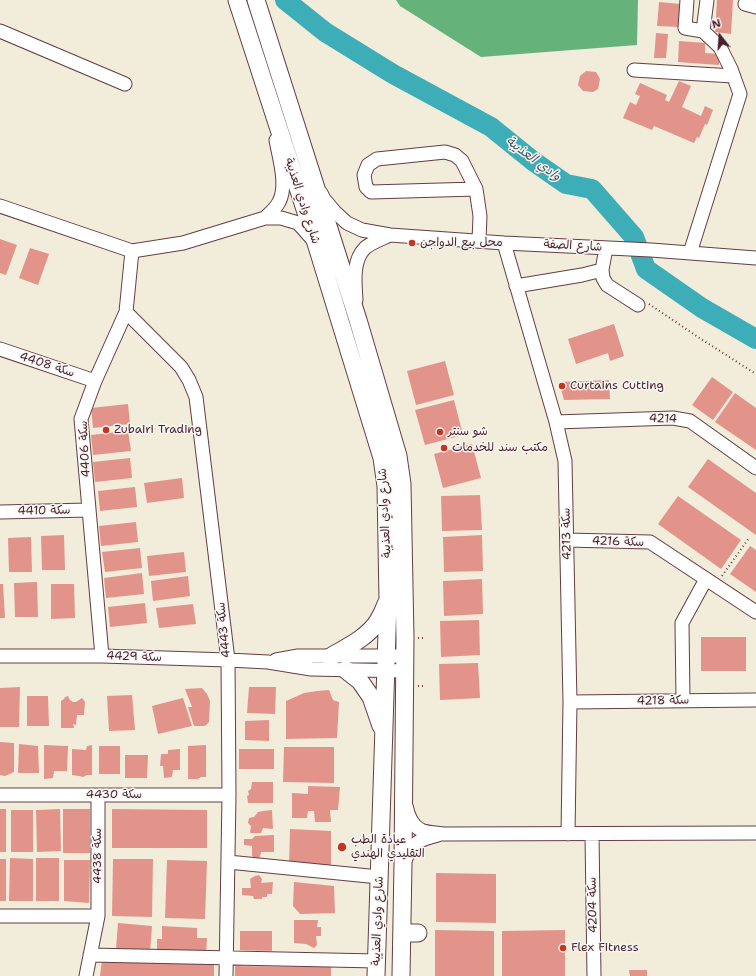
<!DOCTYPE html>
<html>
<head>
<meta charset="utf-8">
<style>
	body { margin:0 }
	#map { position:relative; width:756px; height:976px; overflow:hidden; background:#f2ecda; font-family:"Shantell Sans",sans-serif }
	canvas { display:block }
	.north { position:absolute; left:700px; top:16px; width:40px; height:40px; -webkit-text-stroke:3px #f6f6f2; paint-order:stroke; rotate:343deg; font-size:11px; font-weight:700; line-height:16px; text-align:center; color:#4a1f2b }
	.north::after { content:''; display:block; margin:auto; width:14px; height:18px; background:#4a1f2b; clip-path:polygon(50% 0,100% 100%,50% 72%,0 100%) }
</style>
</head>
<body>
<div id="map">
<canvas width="756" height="976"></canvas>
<div class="north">N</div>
</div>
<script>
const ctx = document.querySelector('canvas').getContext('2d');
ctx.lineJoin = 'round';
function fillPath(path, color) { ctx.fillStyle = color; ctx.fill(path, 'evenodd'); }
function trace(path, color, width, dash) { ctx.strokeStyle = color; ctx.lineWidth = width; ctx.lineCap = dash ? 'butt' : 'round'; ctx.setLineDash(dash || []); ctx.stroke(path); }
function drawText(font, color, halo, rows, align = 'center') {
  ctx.font = font + ' "Shantell Sans","Playpen Sans Arabic",sans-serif'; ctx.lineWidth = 3; ctx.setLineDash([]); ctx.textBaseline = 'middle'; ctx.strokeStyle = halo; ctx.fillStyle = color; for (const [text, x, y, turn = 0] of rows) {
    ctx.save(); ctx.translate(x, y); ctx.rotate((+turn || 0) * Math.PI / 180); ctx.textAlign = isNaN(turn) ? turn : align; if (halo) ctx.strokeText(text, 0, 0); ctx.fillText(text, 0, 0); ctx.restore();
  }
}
fillPath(new Path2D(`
	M396 0H638L637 45 481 57 400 6Z`), '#66b27b');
trace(new Path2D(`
	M285 0 325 32 393 74 491 127 533 161 566 184 592 189 634 237 646 269 702 308 756 339`), '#3dadb8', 20);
fillPath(new Path2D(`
	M717 0H733L731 34 715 32Z
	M659 2 681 4 679 27 657 26Z
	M656 33 668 34 666 58H654Z
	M679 41 705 43V53L720 54 719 65 678 62Z
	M586 71 596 72 600 79 598 89 593 92 583 91 578 85 580 76Z
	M679 81 691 86 682 107 701 116 705 106 713 110 707 125 705 124 699 138 697 137 694 143 654 126 652 130 623 118 630 102 636 105 640 96 635 94 640 83 667 95 665 100 669 102Z
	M0 239 17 245 6 275 0 273Z
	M30 248 49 254 38 285 19 278Z
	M614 324 624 356 610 361 608 353 576 364 568 339Z
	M445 361 454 395 416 405 407 371Z
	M712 377 733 392 713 420 692 405Z
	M609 380 610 399 564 400 559 382Z
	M735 393 756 408V450L715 422Z
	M454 400 463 435 425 445 415 410Z
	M128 404 130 424 93 428 91 408Z
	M128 431 131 451 93 455 91 435Z
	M472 444 481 478 443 488 434 454Z
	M130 458 132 478 95 482 93 462Z
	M708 459 756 493V535L688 487Z
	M182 478 184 498 147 503 144 483Z
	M135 487 137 507 100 511 98 491Z
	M480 495 482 530 442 531 441 496Z
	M678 496 741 540 721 569 658 524Z
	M136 522 138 542 101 546 99 526Z
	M64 535 65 570H42L41 536Z
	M482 535 483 571 444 572 443 537Z
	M31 537 32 572H9L8 538Z
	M750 546 756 550V592L730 574Z
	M140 548 142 568 105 572 102 552Z
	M184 552 186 572 149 576 147 556Z
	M142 573 144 594 106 598 104 578Z
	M188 576 190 596 153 601 151 581Z
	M482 579 483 614 444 616 443 581Z
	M37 582 38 617H15L14 583Z
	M0 584H3L5 618H0Z
	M51 584H74L75 618 51 619Z
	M145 603 147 623 110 627 108 607Z
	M193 604 196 624 159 628 156 608Z
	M479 620 480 655 441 657 440 621Z
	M701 637H746V671H701Z
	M478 663 480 698 440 700 439 664Z
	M20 687 19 727H0V688Z
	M249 687H276L275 714 247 713Z
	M202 688 207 694 210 701 209 722 205 726H194L188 707H192L185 689Z
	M329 690 333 700 339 702 337 738 286 739V701L304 693 317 691Z
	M132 695 135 730 109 731 107 696Z
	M27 696H48L49 726H27Z
	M68 696 70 700 73 702H76L82 698 85 702 84 715H77L76 725 73 724 74 728H61V701L64 699 65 697Z
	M183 698 192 726 158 734 152 706Z
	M269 720V741L245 740V721Z
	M0 742 14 743V772L5 776 0 775Z
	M19 744 38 746 39 773H18Z
	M44 745 68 746 67 771H54L53 778 44 779Z
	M92 745V775H87L83 777 79 776 72 775V749L86 750 87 746Z
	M206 745V777H201L198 779H188V746Z
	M99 746H120V774H99Z
	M284 747H334V783L283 782Z
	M180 749V770H173L172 777 164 778 163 766H160L161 754H168V750Z
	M239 749H274V769H239Z
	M125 755H148L147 778H125Z
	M252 782H273V803H248L247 796 249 795 248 791 251 789Z
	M308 786 340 787 338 810H330L331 822H315L314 811H308L307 818H292V793L308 794Z
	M0 809H6V852H0Z
	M60 809 61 851 37 852 36 810Z
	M63 809H90V853H63Z
	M112 809 207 810V848H112Z
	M11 810H33V852H11Z
	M272 810 273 829 263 828 261 833H250L251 826 248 823 249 818 254 817 258 812 263 811Z
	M290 829 331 831V868L289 867Z
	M274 835V852H261L260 857 256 859 252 856V846L244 845V839H252L255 836Z
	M10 858 33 859V901H9Z
	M36 858H59V901H36Z
	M0 859H6V901H0Z
	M113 859H153L152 917 112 916Z
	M64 860H90L89 903 64 901Z
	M167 860 207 861 205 919 165 918Z
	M436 873 496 874V923L436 922Z
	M259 875 262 879 261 883 273 882 272 894H267V897H262V899H254L253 896 242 895V888H251L250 879 255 876Z
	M294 882 334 886 335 913 300 914 293 906Z
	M294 920H318L317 927H321V936H316L317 945 314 948 306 944 294 943Z
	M118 923 152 926 150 952 116 949Z
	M162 926 197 928V938H207L206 955 157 952V939H162Z
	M435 930 494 931V976H435Z
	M565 930V976H502V931Z
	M240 931H272V951L240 950Z
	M214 958V976H100L102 960Z
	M235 966 331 967V976H235Z
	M629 970H647V976H630Z`), '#e2948b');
const minor = new Path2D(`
	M687 0 685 28 703 31 720 47 731 69 740 94 690 253
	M745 4 756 7
	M0 31 125 84
	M703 31 707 0
	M634 70 733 76
	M476 189 371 192 366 187 364 175 368 165 377 159 445 152 455 155 462 161 476 189 480 216 479 241
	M321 193 324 199 335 212 347 223 362 230 390 235 504 243 651 250 756 258
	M0 206 132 251 183 243 265 218H281L298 223 313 240
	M265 218C270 213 276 208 279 202 288 185 279 158 276 140
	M504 243 556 422 565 461 570 702 568 834
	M606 248 602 270 603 278 607 285 638 305
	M516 286 582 275 602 270
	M356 300C355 283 352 261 365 248 372 242 382 239 390 235
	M126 312 181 367 189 380 196 397 228 660 229 795 226 976
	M0 349 95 381
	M556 422 673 418 690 421 756 468
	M0 512 89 510
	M567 540 650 542 756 612
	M0 656H102L228 660 268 662 311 669 406 671
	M102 656 81 419 95 381 126 312 132 251
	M276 660 298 656H405
	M683 700 682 623 706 579
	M570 702 756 700
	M0 795H229
	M406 806C408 815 412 826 421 830 427 833 438 833 444 834L756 833
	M592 834 594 976
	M228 862 379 877
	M403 864C414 842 415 841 438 835
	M0 916H98
	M90 955 377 961
	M86 976 98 916V795`);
const major = new Path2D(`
	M237 0 316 243 382 458 386 486 388 601 376 976
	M256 0 358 320 398 456 402 484 405 638 403 864 401 976
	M330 657C347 647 367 638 378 621 381 616 384 610 386 604
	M346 670 360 681 371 697 381 726
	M402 933H418`);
trace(minor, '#633e45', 15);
trace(major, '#633e45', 19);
trace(new Path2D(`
	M649 304 701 339 756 374
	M722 576 749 538
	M418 638H426
	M418 686H423`), '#633e45', 2, [1, 3]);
trace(minor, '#fff', 13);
trace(major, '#fff', 17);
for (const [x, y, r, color] of [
	[412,243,4,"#c8321e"],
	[562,386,4,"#c8321e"],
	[106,430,4,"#c8321e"],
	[440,432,4,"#c8321e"],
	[444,448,4,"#c8321e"],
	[342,847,5,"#c8321e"],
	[563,948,4,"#c8321e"]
]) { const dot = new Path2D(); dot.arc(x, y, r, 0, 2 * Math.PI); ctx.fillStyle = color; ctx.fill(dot); trace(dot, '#f6f6f2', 1.5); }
drawText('12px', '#4a1f2b', '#f6f6f2', [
	["شارع وادي العذيبة",302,201,72],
	["شارع الصفة",573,246,3],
	["سكة 4408",47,365,18],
	["4214",663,419,2],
	["سكة 4406",85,449,-93],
	["سكة 4410",44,511,-1],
	["شارع وادي العذيبة",385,513,-93],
	["سكة 4213",567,534,-91],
	["سكة 4216",618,542,2],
	["سكة 4443",224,630,-96],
	["سكة 4429",134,657,2],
	["سكة 4218",663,701,-1],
	["سكة 4430",114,795],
	["سكة 4438",98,856,-90],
	["سكة 4204",593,905,-91],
	["شارع وادي العذيبة",378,921,-88]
]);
drawText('12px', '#4a1f2b', '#f6f6f2', [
	["محل بيع الدواجن",420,243],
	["Curtains Cutting",570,386],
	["Zubairi Trading",114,430],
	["شو سنتر",448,432],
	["مكتب سند للخدمات",452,448],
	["عيادة الطب",351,840],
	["التقليدي الهندي",351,854],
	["Flex Fitness",571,948]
], 'left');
drawText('italic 13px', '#455863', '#f6f6f2', [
	["وادي العذيبة",533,159,37]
]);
</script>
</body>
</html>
